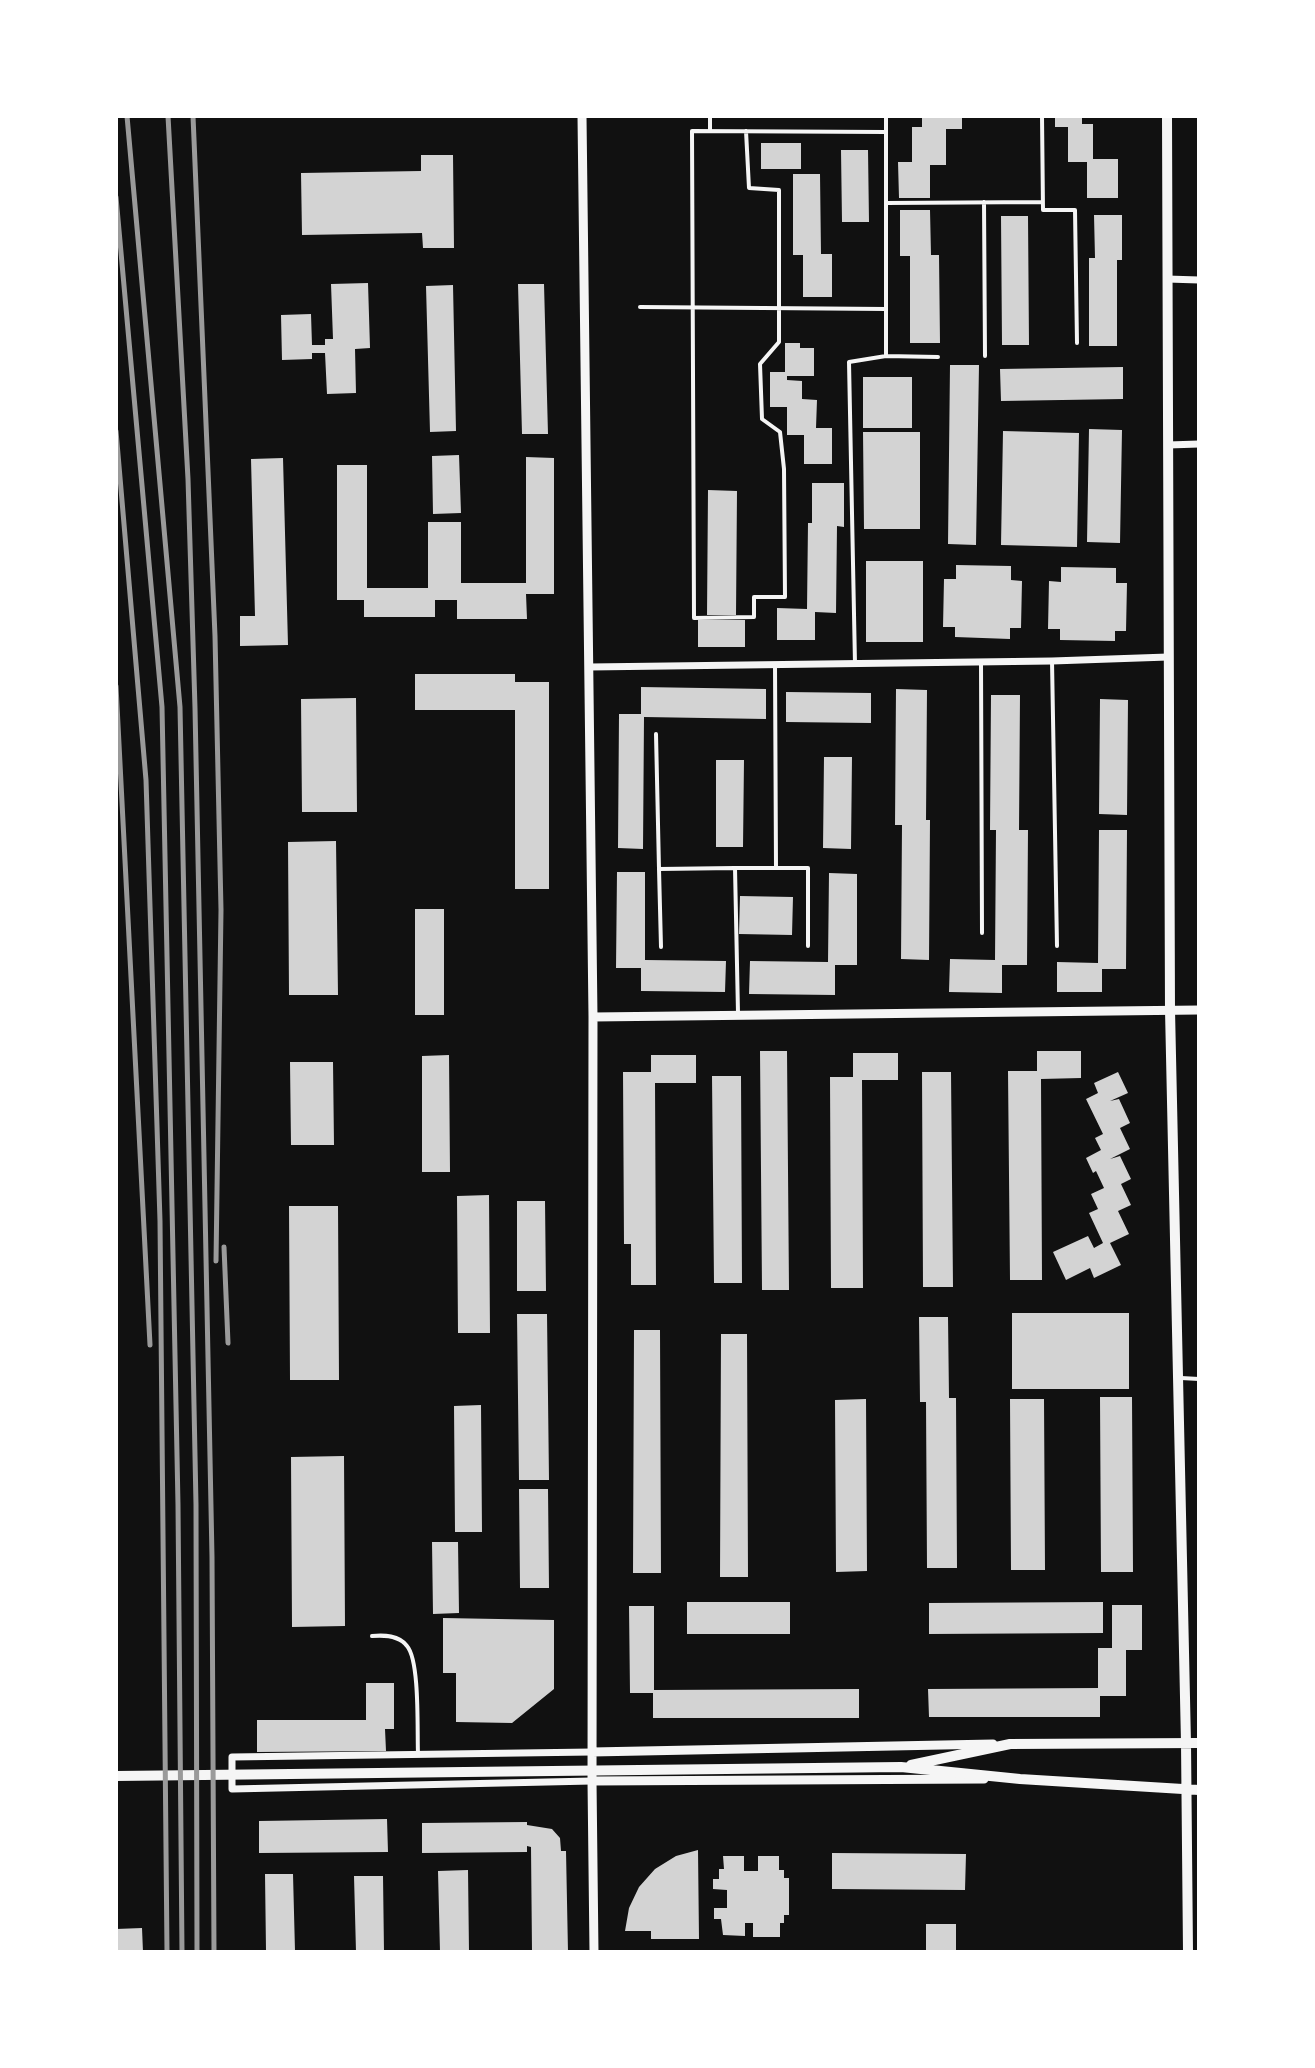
<!DOCTYPE html>
<html>
<head>
<meta charset="utf-8">
<style>
	body { margin:0 }
	#map { position:relative; width:1315px; height:2068px; overflow:hidden; background:#111; font-family:"Times New Roman",serif }
	canvas { display:block }
	.frame { position:absolute; inset:0; border:118px solid #fff; pointer-events:none }
</style>
</head>
<body>
<div id="map">
<canvas width="1315" height="2068"></canvas>
<div class="frame"></div>
</div>
<script>
const ctx = document.querySelector('canvas').getContext('2d');
ctx.lineJoin = 'round';
function fillPath(path, color) { ctx.fillStyle = color; ctx.fill(path, 'evenodd'); }
function trace(path, color, width, dash) { ctx.strokeStyle = color; ctx.lineWidth = width; ctx.lineCap = dash ? 'butt' : 'round'; ctx.setLineDash(dash || []); ctx.stroke(path); }
fillPath(new Path2D(`
	M922 116H962V129H946V165H930V198H899L898 162H912V127H922Z
	M1055 116H1082V124H1093V159H1118V198H1087V162H1068V127H1055Z
	M761 143H801V169H761Z
	M841 150H868L869 222H842Z
	M421 155H453L454 248H423L422 233 302 235 301 173 421 171Z
	M793 174H820L821 254H832V297H803V255H793Z
	M900 210H930L931 255H939L940 343H910V256H900Z
	M1094 215H1122V260H1117V346H1089V258H1095Z
	M1001 216H1028L1029 345H1002Z
	M368 283 370 348 355 349 356 393 327 394 325 353H312V359L282 360 281 315 311 314 312 345H325V339H333L331 284Z
	M518 284H544L548 434H522Z
	M453 285 456 431 430 432 426 286Z
	M785 343H800V348H814V376H787V380L802 381V399L817 400 816 428H832V464H804V435H787V407H770V372H785Z
	M950 365H979L976 545 948 544Z
	M1123 367V399L1001 401 1000 369Z
	M863 377H912V428H863Z
	M1089 429 1122 430 1120 543 1087 542Z
	M1003 431 1079 433 1077 547 1001 545Z
	M863 432H920V529H864Z
	M459 455 461 513 433 514 432 456Z
	M526 457 554 458V594H526L527 619H457V600H435V617H364V600H337V465H367V588H428V522H461V583H526Z
	M283 458 288 645 240 646V616H255L251 459Z
	M812 483H844V527L837 526 836 613 815 612V640H777V608L807 609 808 523H812Z
	M708 490 737 491 736 615H707Z
	M866 561H923V642H866Z
	M956 565 1011 566V580L1022 581 1021 628H1010V639L955 637V627H943L944 579H956Z
	M1061 567 1116 568V583H1127L1126 631H1115V641L1060 640V629H1048L1049 581 1061 582Z
	M698 620H745V647H698Z
	M415 674H515V682H549V889H515V710H415Z
	M641 687 766 689V719L644 717 643 849 618 848 619 714H641Z
	M896 689 927 690 926 820H930L929 960 901 959 902 825H895Z
	M786 692 871 693V723L786 722Z
	M991 695H1020L1019 830H1028L1027 965H1002V993L949 992 950 959 995 960 996 830H990Z
	M356 698 357 812H302L301 699Z
	M1100 699 1128 700 1127 815 1099 814Z
	M824 757H852L851 849 823 848Z
	M716 760H744L743 847H716Z
	M1099 830H1127L1126 969H1102V992H1057V962L1098 963Z
	M336 841 338 995H289L288 842Z
	M617 872H645V960L726 961 725 992 641 991V968H616Z
	M829 873 857 874V965H835V995L749 994 750 961 828 962Z
	M740 896 793 897 792 935 739 934Z
	M415 909H444V1015H415Z
	M760 1051H787L789 1290H762Z
	M1037 1051H1081V1078L1041 1079 1042 1280H1010L1008 1071H1037Z
	M853 1053H898V1080H862L863 1288H831L830 1077H853Z
	M449 1055 450 1172H422V1056Z
	M651 1055H696V1083H655L656 1285H631V1244H624L623 1072H651Z
	M290 1062H333L334 1145H291Z
	M922 1072H951L953 1287H923Z
	M1118 1072 1128 1093 1110 1101 1119 1099 1130 1123 1120 1128 1130 1149 1110 1159 1120 1156 1131 1179 1121 1184 1131 1205 1118 1211 1129 1234 1110 1243 1121 1265 1094 1278 1090 1268 1066 1280 1053 1252 1088 1236 1094 1248 1103 1243 1089 1213 1098 1209 1091 1194 1104 1188 1096 1171 1093 1173 1086 1158 1101 1150 1095 1138 1103 1134 1086 1099 1098 1093 1094 1083Z
	M712 1076H741L742 1283H714Z
	M489 1195 490 1333H458L457 1196Z
	M517 1201H545L546 1291H517Z
	M289 1206H338L339 1380H290Z
	M1012 1313H1129V1389H1012Z
	M517 1314H547L549 1480H519Z
	M919 1317H948L949 1398H956L957 1568H927L926 1402H920Z
	M634 1330H660L661 1573H633Z
	M721 1334H747L748 1577H720Z
	M1100 1397H1132L1133 1572H1101Z
	M866 1399 867 1571 836 1572 835 1400Z
	M1010 1399H1044L1045 1570H1011Z
	M481 1405 482 1532H455L454 1406Z
	M344 1456 345 1626 292 1627 291 1457Z
	M519 1489H548L549 1588H520Z
	M432 1542H458L459 1613 433 1614Z
	M687 1602H790V1634H687Z
	M1103 1602V1633L929 1634V1603Z
	M1112 1605H1142V1650H1126V1696H1100V1717H929L928 1689 1098 1688V1648H1112Z
	M629 1606H654V1690L859 1689V1718H653V1693H630Z
	M443 1618 554 1620V1689L512 1723 456 1722V1673H443Z
	M366 1683H394V1729H385L386 1751 257 1752V1720H366Z
	M387 1819 388 1852 259 1853V1821Z
	M527 1822V1825L552 1829 560 1838 561 1851H566L568 1952H532L531 1847 527 1846V1852L422 1853V1823Z
	M698 1850 699 1939H651V1931H625L629 1908 639 1887 655 1869 676 1856Z
	M832 1853 966 1854 965 1890 832 1889Z
	M723 1856H744V1871H758V1856H779V1870H784V1878H789V1915H784V1923H780V1937H753V1923H745V1936L723 1935 721 1919H714V1908H727V1890L713 1889V1879H719V1869H724Z
	M468 1870 469 1952H440L438 1871Z
	M265 1874H293L295 1951H266Z
	M354 1876H383L384 1952H356Z
	M926 1924H956V1952H926Z
	M142 1928 143 1952H116V1929Z`), '#d3d3d3');
trace(new Path2D(`
	M710 116V131
	M886 116V356L938 357
	M1042 116 1043 210H1075L1077 343
	M746 131 749 188 779 190V342L760 364 762 419 780 432 784 469 785 597H754V617L694 618 692 131 886 132
	M984 202 985 356
	M886 203 1043 202
	M640 307 886 309
	M1052 661 1057 946
	M981 662 982 933
	M855 664 849 362 886 356
	M775 665 776 868H808V946
	M656 734 659 869
	M735 868H776
	M661 947 659 869 735 868 738 1013
	M1181 1378 1199 1379
	M372 1636C384 1635 399 1635 407 1646 420 1661 417 1731 418 1754`), '#f5f5f5', 4);
trace(new Path2D(`
	M1167 279 1199 280
	M1168 445 1199 444
	M590 667 1052 661 1168 657
	M592 1781 232 1789V1757L592 1752`), '#f5f5f5', 7);
trace(new Path2D(`
	M582 116 593 1017 592 1781 594 1952
	M593 1017 1199 1010
	M592 1752 993 1744
	M592 1781 984 1779`), '#f5f5f5', 9);
trace(new Path2D(`
	M1167 116 1170 1010 1186 1743 1188 1952
	M911 1765 1010 1744 1199 1743
	M116 1776 901 1767 1020 1779 1199 1790`), '#f5f5f5', 10);
trace(new Path2D(`
	M127 116 180 707 196 1505 197 1952
	M168 116 188 479 195 708 212 1557 214 1952
	M193 116 215 636 221 910 216 1261
	M116 197 162 707 178 1505 182 1952
	M116 431 146 780 160 1221 167 1952
	M116 686 150 1345
	M224 1247 228 1343`), '#9a9a9a', 5);
</script>
</body>
</html>
